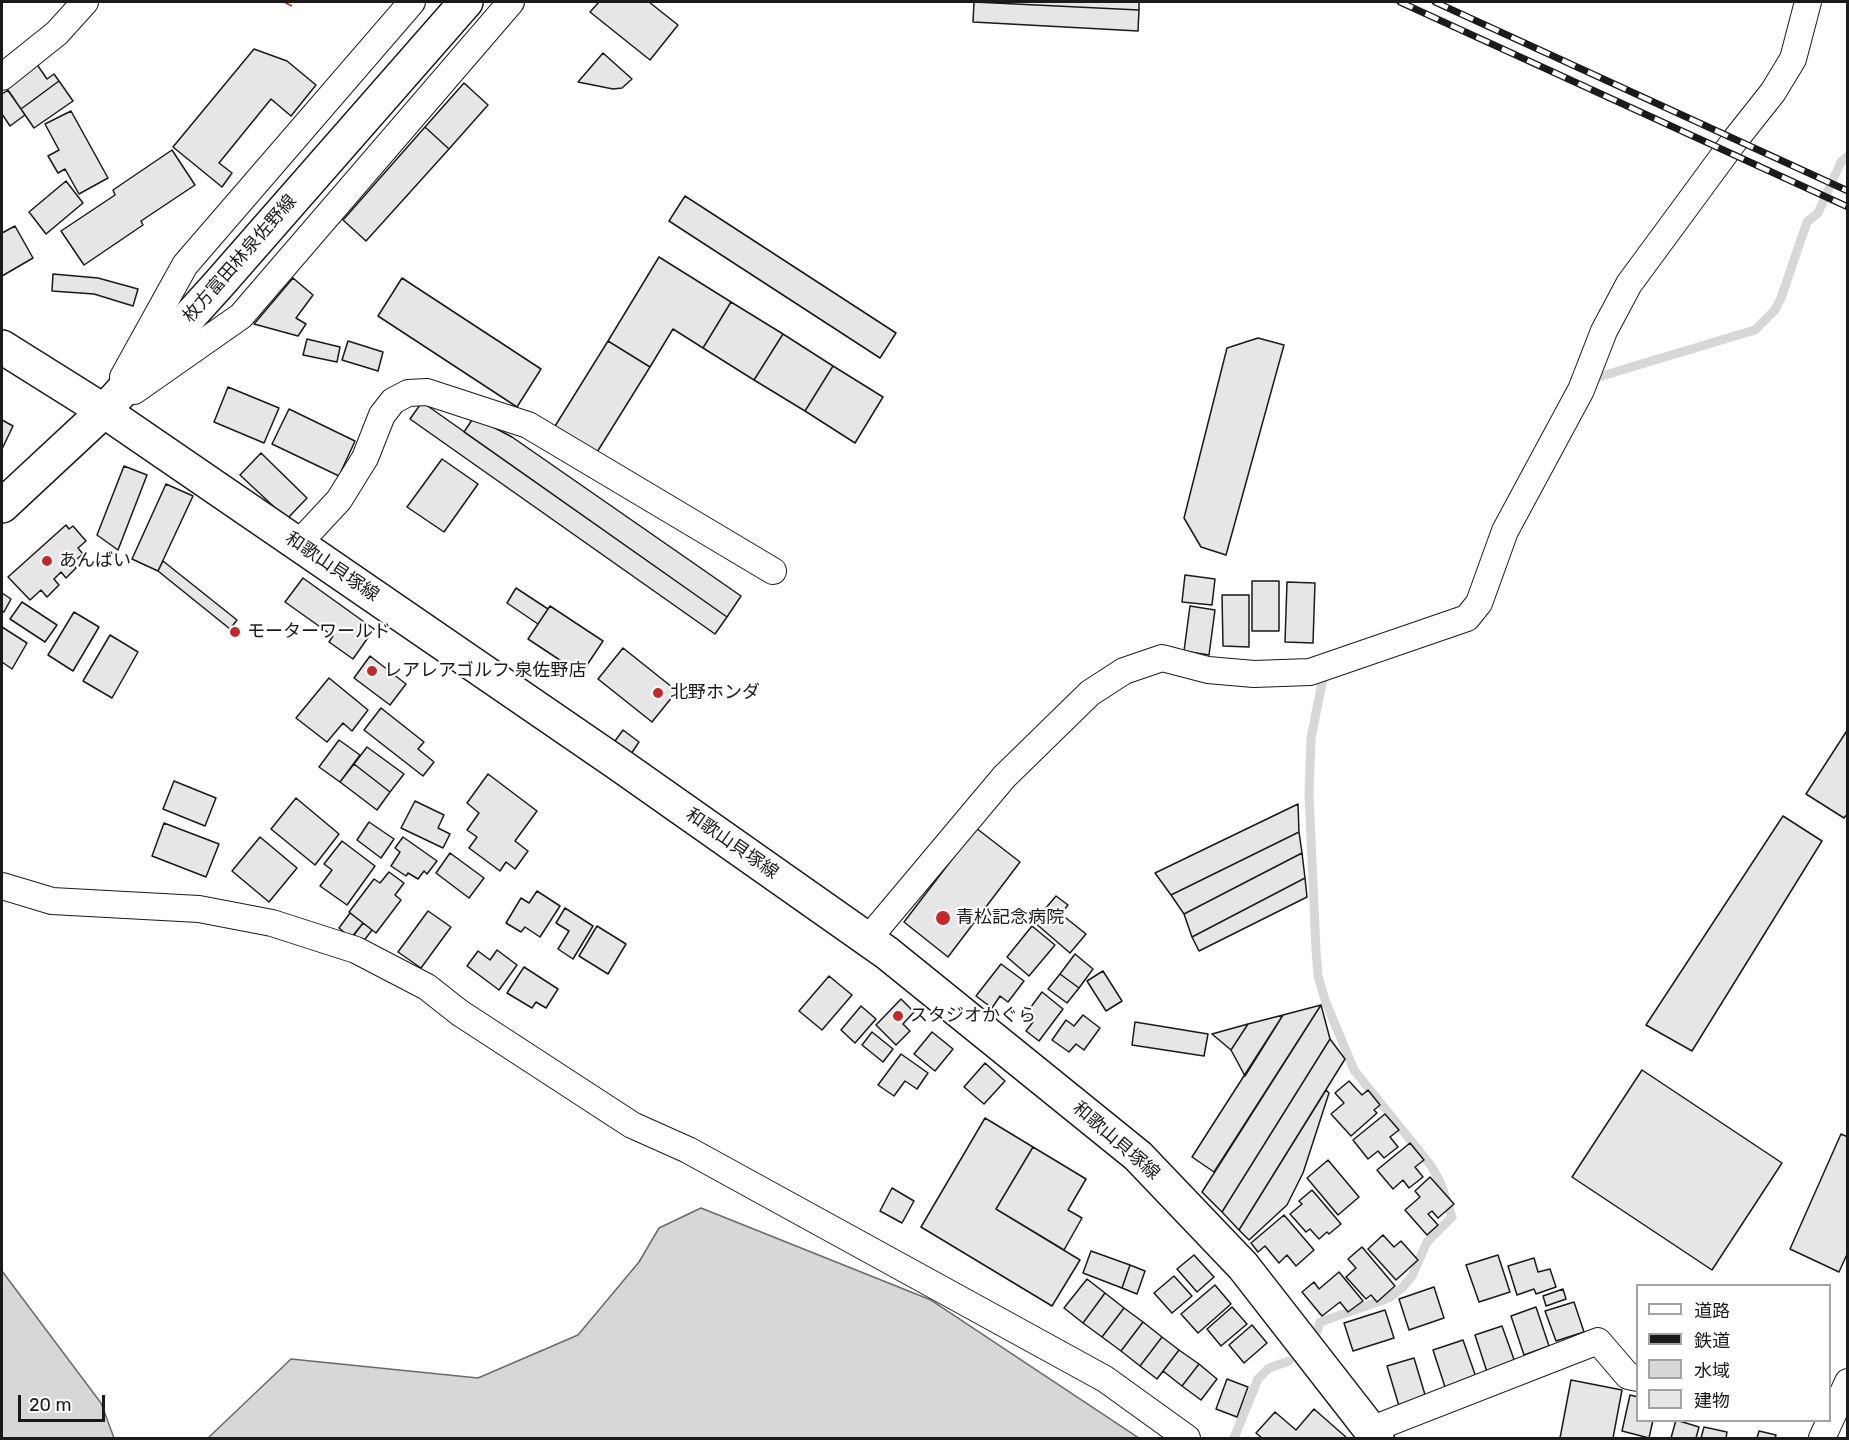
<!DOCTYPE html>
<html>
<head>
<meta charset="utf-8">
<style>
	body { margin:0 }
	#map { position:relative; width:1849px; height:1440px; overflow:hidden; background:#fff; font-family:Rubik,"Noto Sans JP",sans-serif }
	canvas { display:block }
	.frame { position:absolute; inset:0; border:3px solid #1a1a1a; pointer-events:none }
	.legend { position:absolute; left:1636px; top:1284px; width:195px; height:138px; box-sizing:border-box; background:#fff; border:2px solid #a3a3a3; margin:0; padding:8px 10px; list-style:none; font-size:18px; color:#1a1a1a }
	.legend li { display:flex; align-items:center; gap:12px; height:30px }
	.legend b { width:30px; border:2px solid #a3a3a3 }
	.scale { position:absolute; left:18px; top:1395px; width:87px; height:27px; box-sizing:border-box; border:3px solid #1a1a1a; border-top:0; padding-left:8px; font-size:18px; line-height:21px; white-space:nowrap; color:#1a1a1a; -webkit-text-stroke:4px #fff; paint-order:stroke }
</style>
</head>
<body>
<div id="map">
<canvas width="1849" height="1440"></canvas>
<div class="frame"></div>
<ul class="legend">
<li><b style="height:8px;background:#fff"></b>道路</li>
<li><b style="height:8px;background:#1a1a1a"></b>鉄道</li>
<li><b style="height:16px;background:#d7d7d7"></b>水域</li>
<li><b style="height:16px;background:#e6e6e6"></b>建物</li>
</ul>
<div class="scale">20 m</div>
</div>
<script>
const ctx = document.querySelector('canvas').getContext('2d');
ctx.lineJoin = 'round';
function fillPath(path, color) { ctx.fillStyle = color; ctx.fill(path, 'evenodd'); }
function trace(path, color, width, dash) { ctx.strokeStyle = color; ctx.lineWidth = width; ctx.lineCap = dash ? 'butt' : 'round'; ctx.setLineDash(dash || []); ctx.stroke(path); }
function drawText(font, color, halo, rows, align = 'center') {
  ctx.font = font + ' Rubik,"Noto Sans JP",sans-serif'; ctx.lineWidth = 4.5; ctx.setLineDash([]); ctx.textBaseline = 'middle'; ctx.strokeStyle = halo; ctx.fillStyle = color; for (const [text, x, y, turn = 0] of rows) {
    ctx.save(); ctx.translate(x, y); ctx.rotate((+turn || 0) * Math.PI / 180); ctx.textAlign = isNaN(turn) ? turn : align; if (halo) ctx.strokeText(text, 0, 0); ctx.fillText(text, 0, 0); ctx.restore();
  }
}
const water = new Path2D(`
	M701 1208 931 1300 1139 1438H208L291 1359 478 1378 578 1335 639 1262 659 1228Z
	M2 1271 101 1403 114 1438H2Z`);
fillPath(water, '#d7d7d7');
trace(water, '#6a6a6a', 1.5);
trace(new Path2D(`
	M1593 383 1595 378 1755 330 1775 310 1781 298 1807 222 1818 213 1841 162 1848 156
	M1317 1332 1320 1322 1389 1298 1402 1288 1412 1276 1427 1242 1452 1217 1441 1184 1432 1167 1354 1070 1325 1000 1318 976 1316 950 1309 794 1311 738 1323 678 1329 674
	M1234 1438 1258 1379 1269 1368 1289 1361`), '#d7d7d7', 9);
const building = new Path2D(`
	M599 2H649L678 25 650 60 590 12Z
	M974 2H1139V10Z
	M974 2 1139 10 1138 31 973 22Z
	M254 49 287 61 316 85 291 116 271 99 219 163 232 173 222 187 173 147Z
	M603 53 632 79 622 88 613 89 578 82Z
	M36 63 47 79 54 74 59 81 21 109 4 85Z
	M59 81 73 101 34 128 21 109Z
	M464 83 488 105 449 149 425 127Z
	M8 90 25 115 10 126 2 114V94Z
	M71 111 108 178 79 194 65 169 58 173 48 156 59 150 45 124Z
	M425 127 449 149 366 241 343 220Z
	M172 150 195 185 141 221 143 225 84 265 61 231 115 195 113 190Z
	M66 181 83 203 46 234 29 212Z
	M685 196 896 333 880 358 669 221Z
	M15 226 33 258 2 276V233Z
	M659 257 731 302 703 348 673 329 650 367 608 341Z
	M53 274 98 278 138 289 133 306 94 294 52 291Z
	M293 278 313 295 296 318 306 324 298 336 254 324Z
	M402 278 541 369 517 407 378 316Z
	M731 302 783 334 754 380 703 348Z
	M783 334 833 366 805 411 754 380Z
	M1258 338 1284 345 1226 555 1201 547 1184 518 1227 348Z
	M307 339 340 347 337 362 303 355Z
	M348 341 383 352 378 371 342 360Z
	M608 341 650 367 594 457 552 431Z
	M833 366 883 397 855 443 805 411Z
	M228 387 279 408 264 443 214 422Z
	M422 402 727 617 715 634 410 419Z
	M289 409 355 441 339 476 272 444Z
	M474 417 512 437 741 596 727 617 464 432Z
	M2 420 13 426 2 449Z
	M261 453 307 498 287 519 240 475Z
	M442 459 478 484 444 532 407 507Z
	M124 466 147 475 118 550 97 535Z
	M166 484 193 496 158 571 132 559Z
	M66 525 69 529 73 526 86 541 78 548 83 554 72 563 76 568 66 578 61 572 54 579 59 585 47 597 41 590 30 600 8 577Z
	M163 561 237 620 230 629 158 571Z
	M1185 575 1215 579 1212 605 1182 602Z
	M303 578 374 629 353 659 329 642 333 636 285 602Z
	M1252 581H1279V631H1252Z
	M1287 582 1315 583 1313 643 1285 642Z
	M516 588 548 609 538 624 507 603Z
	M2 593 11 599 4 612 2 611Z
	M1222 595H1249V647L1223 646Z
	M22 602 57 625 45 642 10 619Z
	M550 606 603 641 581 674 528 639Z
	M1190 606 1215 610 1209 655 1184 651Z
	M74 612 99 627 73 671 48 655Z
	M2 627 27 643 12 669 2 662Z
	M110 635 138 652 112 698 83 681Z
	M623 648 677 691 652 722 598 679Z
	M370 656 406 684 390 705 354 678Z
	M329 678 368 710 352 731 343 723 327 742 296 718Z
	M381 708 424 742 418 749 434 762 423 776 364 730Z
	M1848 729V813L1844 818 1806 794Z
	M623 730 639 742 629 757 612 745Z
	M339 740 360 755 340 782 319 767Z
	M367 747 404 774 390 792 354 764Z
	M354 764 390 792 377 810 340 782Z
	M488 774 537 811 515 841 528 851 515 869 506 862 500 871 469 848 477 837 467 830 479 813 467 803Z
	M174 781 216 798 205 826 163 809Z
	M296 798 339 834 315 865 271 829Z
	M415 801 444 815 438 828 450 834 443 848 401 828Z
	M1298 804 1299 832 1171 895 1155 873Z
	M1783 816 1822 841 1692 1051 1646 1025Z
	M369 822 394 839 381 858 357 840Z
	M164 823 219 844 206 877 152 856Z
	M976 828 1020 862 948 957 904 922Z
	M1299 832 1302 853 1184 914 1171 895Z
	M260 837 297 868 269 902 232 871Z
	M403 837 437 861 427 874 424 871 418 879 408 873 406 876 391 866 400 852 395 848Z
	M342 841 375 866 347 905 320 886 332 870 324 864Z
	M450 853 484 878 469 898 436 873Z
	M1302 853 1305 878 1192 937 1184 914Z
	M389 872 404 883 395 895 401 900 376 933 349 912 374 879 380 883Z
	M1305 878 1307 897 1199 951 1192 937Z
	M537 891 560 906 540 937 525 927 521 932 506 923 521 898 529 903Z
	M1056 896 1068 905 1061 914 1086 934 1070 953 1034 922Z
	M565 908 593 926 573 959 558 949 569 931 556 923Z
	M428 911 451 927 421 968 398 952Z
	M350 913 363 923 351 938 339 928Z
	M363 923 372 930 363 942 354 935Z
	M597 926 626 944 608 974 579 956Z
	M1032 926 1055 945 1029 976 1007 957Z
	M497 950 517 965 499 990 467 966 478 951 490 960Z
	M1075 954 1093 969 1079 988 1060 974Z
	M1001 964 1024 981 1008 1002 1000 996 992 1008 976 996Z
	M524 967 558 989 546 1008 536 1002 532 1008 507 993Z
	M1103 971 1122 1001 1106 1011 1087 981Z
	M1060 974 1079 988 1067 1003 1048 989Z
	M829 976 852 995 822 1030 799 1011Z
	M1042 992 1063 1009 1039 1041 1026 1031 1033 1022 1025 1015Z
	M901 999 914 1012 903 1024 910 1031 896 1045 876 1025Z
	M1321 1005 1214 1172 1192 1157 1283 1015Z
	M1321 1005 1330 1039 1222 1212 1202 1192Z
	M861 1006 876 1019 855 1043 841 1030Z
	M1083 1015 1100 1028 1084 1050 1076 1044 1069 1052 1052 1040 1066 1020 1074 1026Z
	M1283 1015 1245 1076 1231 1050 1248 1024Z
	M1135 1022 1208 1034 1204 1056 1132 1045Z
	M1248 1024 1231 1050 1212 1034Z
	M872 1032 893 1049 883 1062 862 1045Z
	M932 1032 953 1049 935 1071 914 1054Z
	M1330 1039 1345 1059 1239 1230 1222 1212Z
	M901 1054 928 1073 917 1089 905 1081 894 1096 878 1085Z
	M985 1063 1005 1081 984 1104 964 1087Z
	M1642 1070 1782 1163 1712 1270 1572 1177Z
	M1349 1081 1362 1095 1368 1090 1380 1105 1374 1110 1377 1113 1351 1136 1331 1114 1344 1103 1335 1093Z
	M1326 1090 1329 1093 1303 1173 1287 1205 1249 1240 1239 1230Z
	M1385 1114 1399 1130 1390 1137 1398 1147 1384 1158 1378 1151 1368 1159 1353 1140Z
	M985 1118 1033 1147 996 1209 1080 1260 1052 1306 921 1227Z
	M1841 1134 1848 1137V1252L1839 1272 1790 1249Z
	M1410 1143 1424 1160 1415 1167 1423 1177 1409 1188 1403 1180 1393 1189 1377 1170Z
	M1033 1147 1086 1179 1068 1210 1082 1218 1064 1250 996 1209Z
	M1328 1160 1359 1197 1338 1215 1307 1178Z
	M1430 1177 1454 1204 1438 1218 1432 1211 1428 1214 1438 1225 1427 1235 1405 1210 1420 1197 1415 1191Z
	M892 1188 914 1201 902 1223 880 1211Z
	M1312 1190 1341 1224 1329 1234 1327 1232 1319 1239 1310 1229 1306 1232 1290 1214 1302 1204 1299 1201Z
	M1284 1215 1314 1250 1296 1266 1287 1255 1279 1263 1265 1246 1258 1252 1251 1243Z
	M1383 1235 1394 1247 1401 1241 1418 1260 1396 1280 1368 1249Z
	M1362 1247 1395 1286 1377 1302 1371 1295 1366 1299 1346 1277 1356 1268 1348 1259Z
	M1091 1251 1130 1265 1122 1288 1083 1273Z
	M1194 1255 1214 1277 1197 1292 1177 1269Z
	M1498 1255 1510 1292 1479 1302 1466 1265Z
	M1534 1258 1538 1272 1550 1269 1556 1287 1536 1294 1534 1289 1517 1295 1508 1266Z
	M1130 1265 1145 1271 1137 1294 1122 1288Z
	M1339 1272 1363 1301 1348 1312 1340 1302 1322 1316 1302 1292 1314 1282 1319 1289Z
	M1174 1276 1192 1296 1172 1313 1154 1293Z
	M1087 1279 1105 1293 1083 1323 1064 1308Z
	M1215 1285 1231 1304 1198 1333 1181 1314Z
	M1434 1287 1444 1318 1409 1330 1399 1299Z
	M1563 1289 1566 1299 1546 1306 1543 1296Z
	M1105 1293 1124 1308 1102 1337 1083 1323Z
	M1574 1302 1584 1332 1556 1341 1545 1311Z
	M1232 1307 1247 1324 1221 1346 1207 1329Z
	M1536 1307 1549 1346 1524 1355 1511 1316Z
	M1124 1308 1143 1322 1121 1351 1102 1337Z
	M1385 1310 1394 1338 1353 1351 1344 1323Z
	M1143 1322 1162 1337 1140 1366 1121 1351Z
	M1252 1325 1267 1343 1244 1363 1229 1345Z
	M1502 1326 1516 1365 1488 1375 1475 1335Z
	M1162 1337 1179 1350 1157 1379 1140 1366Z
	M1463 1340 1477 1380 1446 1390 1433 1350Z
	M1179 1350 1199 1364 1182 1386 1163 1371Z
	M1414 1358 1426 1398 1399 1406 1387 1366Z
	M1199 1364 1217 1379 1201 1400 1182 1386Z
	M1227 1379 1248 1387 1237 1417 1216 1409Z
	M1571 1380 1622 1390 1613 1438H1560Z
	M1630 1395 1638 1397V1420H1653L1649 1438 1622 1431Z
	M1314 1409 1347 1438H1262L1256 1433 1275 1412 1296 1430Z
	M1676 1420 1699 1427 1696 1438H1671Z
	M1704 1427 1727 1432 1726 1438H1701Z
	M1759 1431 1776 1435 1775 1438H1757Z`);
fillPath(building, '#e6e6e6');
trace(building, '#1a1a1a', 1.5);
const minor = new Path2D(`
	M2 77 57 33 85 2
	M123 377 185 265 412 2
	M134 391 241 316 511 2
	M298 544 339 500 365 458 382 415 393 401 408 393 427 392 528 425 773 571
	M2 886 52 901 199 909 272 923 356 950 427 987 460 1013 632 1125 688 1150 1105 1379 1187 1438
	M868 939 1004 777 1090 693 1124 671 1162 658 1208 670 1254 674 1310 672 1467 618 1479 603 1505 531 1581 390 1604 331 1629 284 1735 140 1773 92 1793 59 1808 2
	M1370 1430 1598 1341 1628 1376 1638 1378
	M1822 1438 1848 1382`);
const primary = new Path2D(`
	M2 347 104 411 298 544 617 763 887 953 1138 1156 1243 1266 1377 1438
	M2 506 104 411 218 285 466 2`);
trace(minor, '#1a1a1a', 28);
trace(primary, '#1a1a1a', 36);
trace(minor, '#fff', 26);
trace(primary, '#fff', 33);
const rail = new Path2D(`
	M1400 2 1848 207
	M1435 2 1848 191`);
trace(rail, '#1a1a1a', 7);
trace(rail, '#fff', 4.5, [14]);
trace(new Path2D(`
	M284 2 292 6`), '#c62828', 1.5, [21, 4.5, 3, 4.5]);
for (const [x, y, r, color] of [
	[47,561,6,"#c62828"],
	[235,632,6,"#c62828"],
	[372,671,6,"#c62828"],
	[658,693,6,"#c62828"],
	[943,918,8,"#c62828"],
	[898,1016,6,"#c62828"]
]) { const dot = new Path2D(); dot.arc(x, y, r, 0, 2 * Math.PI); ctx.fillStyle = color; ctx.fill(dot); trace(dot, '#fff', 2); }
drawText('18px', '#1a1a1a', '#fff', [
	["枚方富田林泉佐野線",240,259,-49],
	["和歌山貝塚線",332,567,34],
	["和歌山貝塚線",732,844,35],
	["和歌山貝塚線",1116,1141,41]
]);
drawText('18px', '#1a1a1a', '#fff', [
	["あんばい",59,561],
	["モーターワールド",247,632],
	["レアレアゴルフ 泉佐野店",384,671],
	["北野ホンダ",670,693],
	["青松記念病院",956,918],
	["スタジオかぐら",910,1016]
], 'left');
</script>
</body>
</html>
